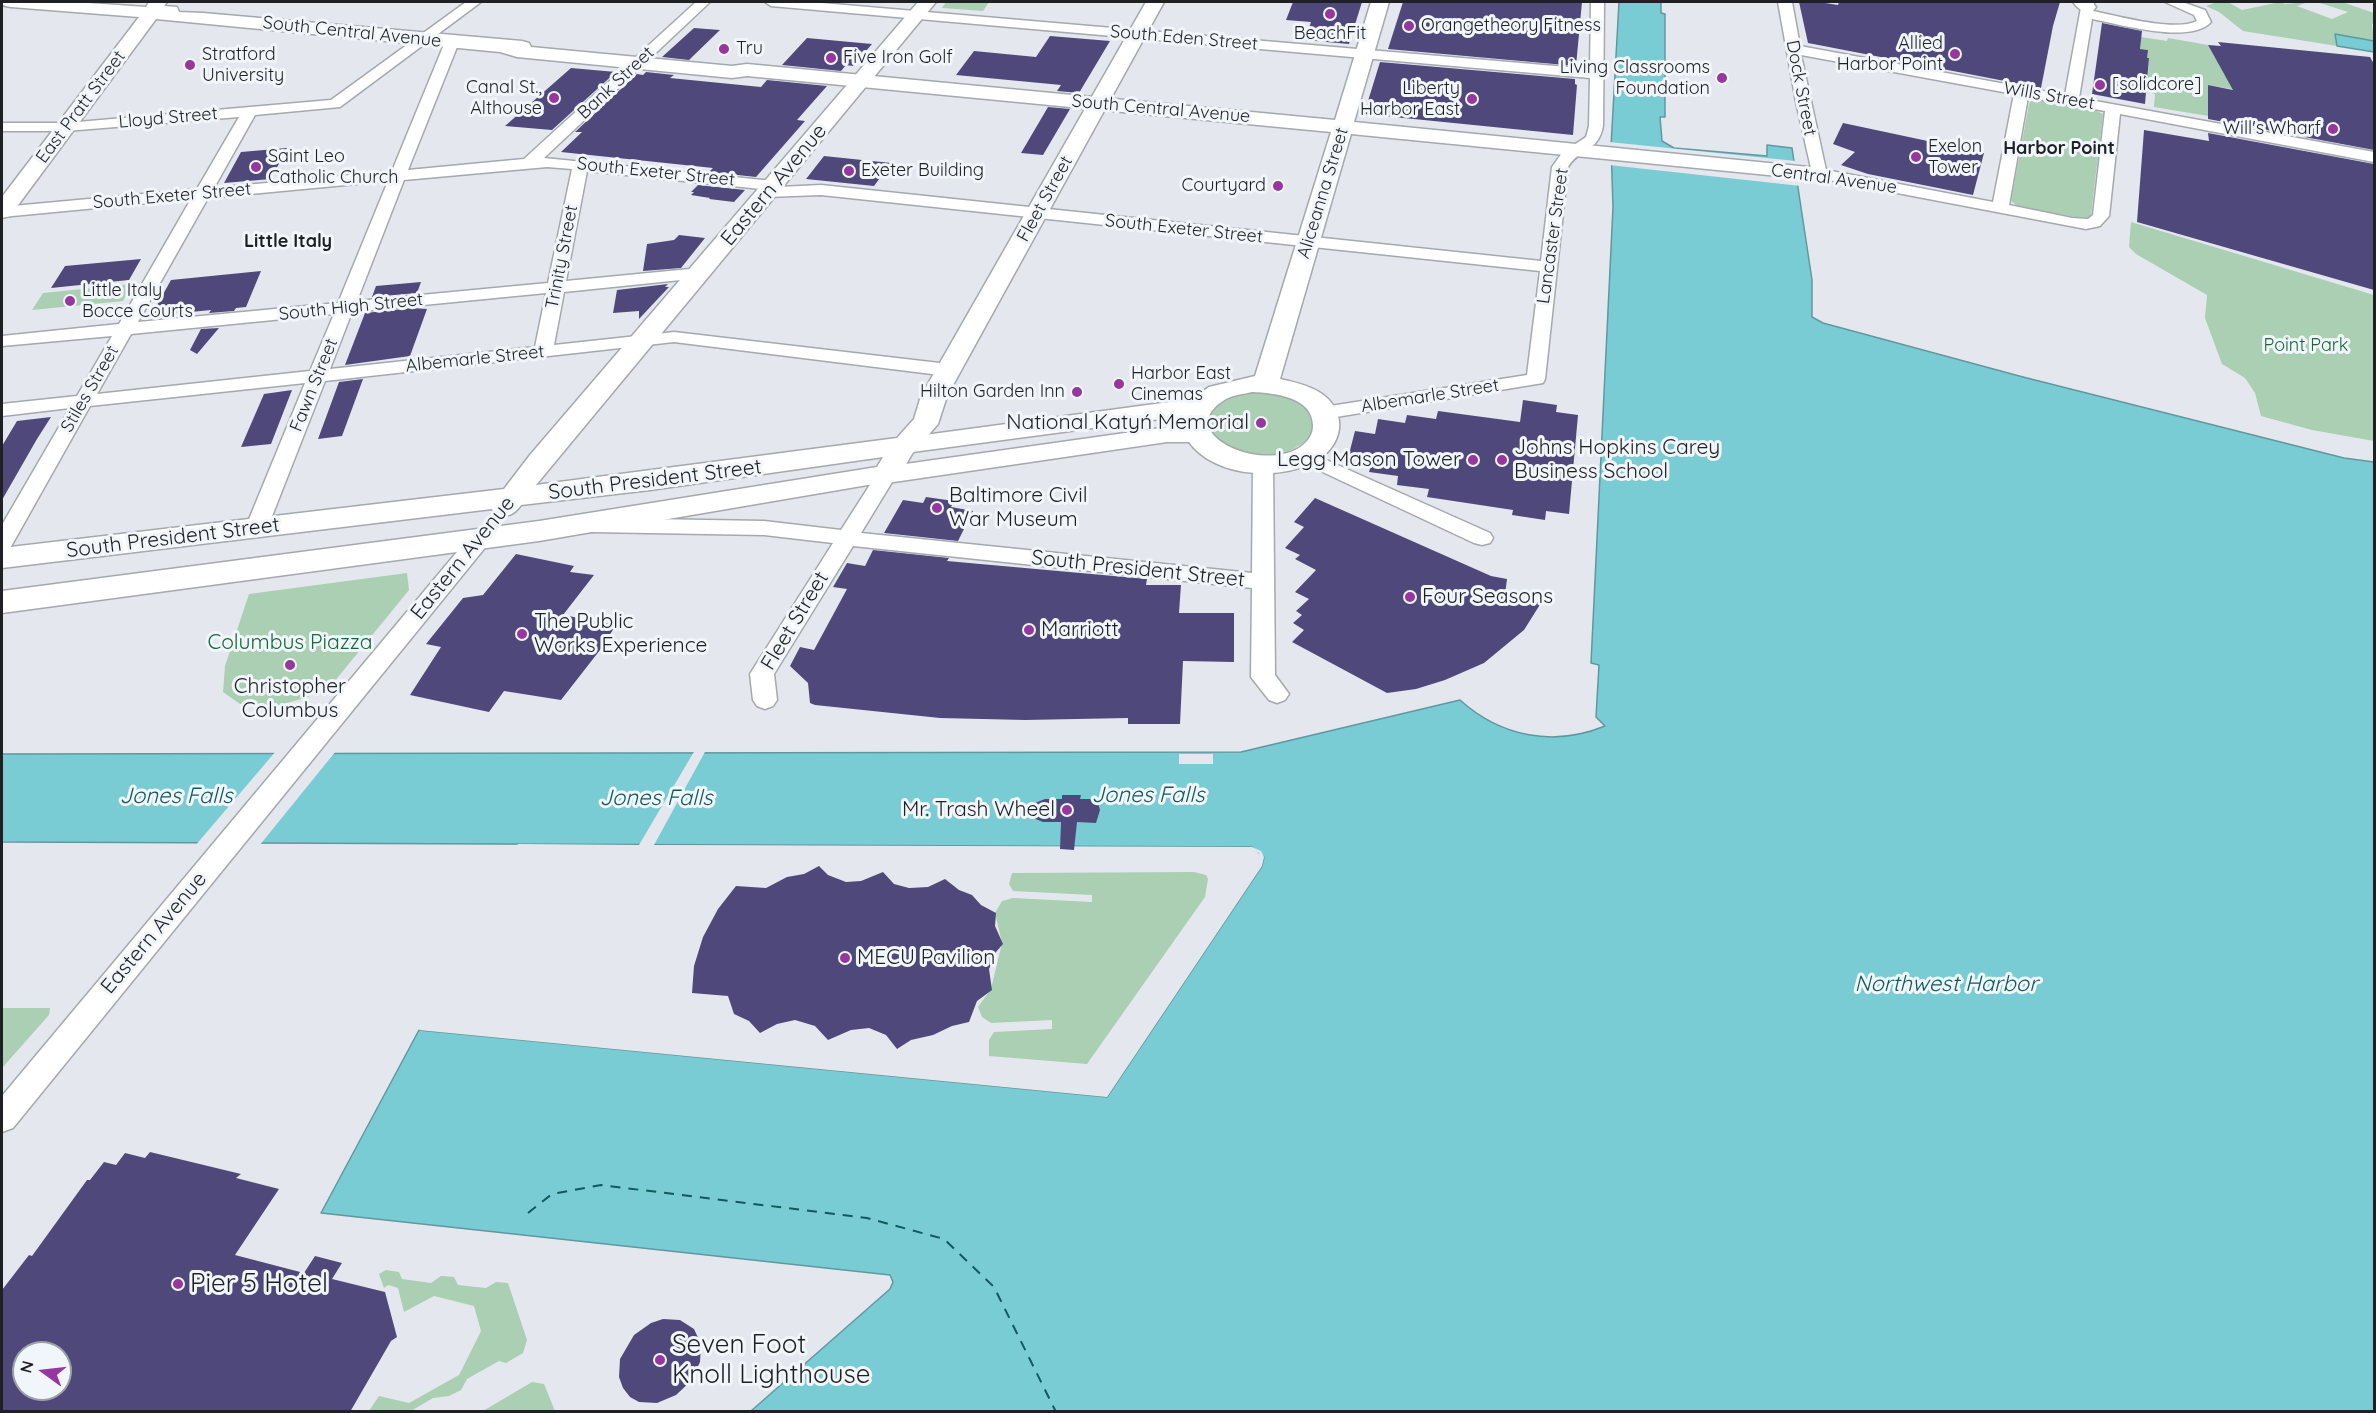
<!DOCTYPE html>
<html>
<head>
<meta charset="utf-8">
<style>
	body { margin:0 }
	#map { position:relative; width:2376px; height:1413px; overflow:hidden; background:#e4e8ee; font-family:Quicksand,sans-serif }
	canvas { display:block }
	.frame { position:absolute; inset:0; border:3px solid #1f2023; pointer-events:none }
	.north { position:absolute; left:12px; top:1341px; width:60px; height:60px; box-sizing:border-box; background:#f1f6fb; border:2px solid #9da0a5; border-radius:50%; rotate:285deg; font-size:16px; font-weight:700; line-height:24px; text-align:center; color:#1f2023 }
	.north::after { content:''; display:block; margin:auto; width:21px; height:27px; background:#96369f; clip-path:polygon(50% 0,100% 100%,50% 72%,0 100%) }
</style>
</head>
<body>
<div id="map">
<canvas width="2376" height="1413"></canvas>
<div class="frame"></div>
<div class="north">N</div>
</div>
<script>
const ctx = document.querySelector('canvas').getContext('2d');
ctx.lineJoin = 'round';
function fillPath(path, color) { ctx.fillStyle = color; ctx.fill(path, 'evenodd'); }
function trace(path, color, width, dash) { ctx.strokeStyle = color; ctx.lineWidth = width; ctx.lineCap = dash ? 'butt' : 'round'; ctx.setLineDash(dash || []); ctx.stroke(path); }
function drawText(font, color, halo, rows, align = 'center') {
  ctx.font = font + ' Quicksand,sans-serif'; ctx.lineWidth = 6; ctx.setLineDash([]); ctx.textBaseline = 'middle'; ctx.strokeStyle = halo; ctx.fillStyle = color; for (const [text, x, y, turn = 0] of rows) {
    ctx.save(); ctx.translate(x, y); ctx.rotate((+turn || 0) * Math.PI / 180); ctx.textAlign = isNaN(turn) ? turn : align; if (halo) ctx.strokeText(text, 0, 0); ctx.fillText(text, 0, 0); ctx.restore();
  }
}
fillPath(new Path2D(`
	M946 2H989L983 11 942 8Z
	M2217 2H2228L2242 10 2280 2 2285 4 2308 2 2297 6 2332 19 2348 12 2317 2H2342L2374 13V23L2372 24 2374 41 2335 34 2337 46 2243 31 2219 12 2206 6Z
	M2141 37 2167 41 2168 38 2208 45 2225 75 2374 90V114L2208 85V116L2154 107 2155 94 2142 91 2147 89 2149 59 2147 58V50L2140 49Z
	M2040 99 2090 108 2103 114 2091 215 2086 219 2019 207 2011 201 2029 104 2031 101Z
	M2131 222 2374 295V441L2312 430 2261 416 2255 393 2245 378 2222 364 2205 318 2207 295 2136 254 2129 247Z
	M132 284 123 301 32 310 43 293Z
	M1251 392C1268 392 1286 393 1300 403 1339 430 1291 456 1264 457 1254 457 1241 456 1232 452 1224 448 1217 440 1209 435 1204 402 1222 398 1251 392Z
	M407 573 409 590 334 682 308 697 273 707 240 704 223 692 225 666 249 594Z
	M1194 872 1206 875 1208 879 1205 897 1087 1064 989 1056V1040L994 1032 1052 1029V1020L991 1023 982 1017 978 1007 991 989 1002 943 995 913 1002 901 1013 898 1092 902V895L1013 891 1009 884 1012 873Z
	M2 1008H50L49 1015 2 1068Z
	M386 1270 399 1272 402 1279 431 1283 441 1276 454 1277 458 1285 486 1288 496 1282 508 1283 527 1340 523 1353 506 1363 499 1361 467 1379 461 1390 449 1396 433 1398 411 1411H369L379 1396 409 1403 459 1375 481 1331 474 1306 434 1296 404 1312 398 1288 388 1285 384 1288 379 1274Z
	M532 1382 544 1384 555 1411H483Z`), '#aacfb2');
const water = new Path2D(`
	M1619 2H1661V13L1665 14V117H1660L1662 141 1674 148 1767 156V145L1792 148 1812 280V317L1823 323 2023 377 2344 458 2374 462V1411H751L890 1289 893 1282 890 1275 321 1213 419 1030 1107 1097 1262 866 1264 857 1252 847 2 842V754L1241 752 1460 700C1501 737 1554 747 1605 726L1596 717 1599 665 1591 663 1613 207 1611 146Z
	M2335 34 2374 41V52L2337 46Z`);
fillPath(water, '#7accd4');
trace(water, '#5f989f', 1.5);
fillPath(new Path2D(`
	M1609 142 1796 161 1801 186 1609 165Z
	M695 750H706L654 845 1252 847 1261 851 1264 857 1262 866 1107 1097 419 1030 421 1027 1105 1094 1259 865 1261 857 1259 853 1252 850 516 847 518 844 639 845Z
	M276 751H336L259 846H195Z
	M1179 754H1213V764H1179Z`), '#e4e8ee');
trace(new Path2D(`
	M528 1213 552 1194 601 1185 867 1218 944 1239 994 1287 1056 1412`), '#11585f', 2, [10, 8]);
fillPath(new Path2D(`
	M1293 2H1362L1349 44 1305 40 1311 22 1286 20Z
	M1403 2H1582L1576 66 1388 49Z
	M1799 2H1819L1838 5 1839 2H2060L2053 26 2041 88 1808 43Z
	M2102 23 2142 31 2140 49 2148 50 2147 58H2149L2145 104 2092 94Z
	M694 28 720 30 689 60 662 57Z
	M1050 36 1110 41 1079 93 1057 91 1061 85 956 75 974 51 1036 57Z
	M807 38 872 44 853 66 846 65 841 71 782 65Z
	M2218 42 2370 57 2374 64V150L2208 119V85L2233 90 2208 45 2221 46Z
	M1380 62 1575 79V84L1577 85 1573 135 1364 114Z
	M571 68 616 72 552 130 505 126Z
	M646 72 674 75 670 78 761 87 767 80 827 86 797 120 805 121 756 177 709 172 713 168 561 152 582 132H575L637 74 643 75Z
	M1048 107 1070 109 1043 155 1021 153Z
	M1843 123 1984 153 1973 195 1868 174 1841 165 1855 152 1833 144Z
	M2144 130 2209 141 2208 133 2374 164V290L2137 222Z
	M287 148 271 179 224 183 241 152Z
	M824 156 891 163 874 186 806 179Z
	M698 185 745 190 734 202 709 199 710 198 691 195 694 192H691Z
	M679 235 705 238 681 268 643 271 647 244 674 240Z
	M141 259 129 280 51 288 65 266Z
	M261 271 246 307 236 308 234 311 209 313 211 310 151 316 171 280Z
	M421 282 417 293 372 297 376 286Z
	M668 284 665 287H669L639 319V311L613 313 617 290Z
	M412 308 427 309 410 356 345 365 365 313Z
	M219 328 197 354 190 350 201 329Z
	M363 379 342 436 318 439 339 382Z
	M292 390 271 444 241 447 264 394Z
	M1523 400 1557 405 1556 412 1578 415 1569 514 1546 511 1545 520 1512 515 1513 510 1427 497 1429 489 1397 485 1398 476 1369 472 1373 458 1349 454 1355 431 1375 434 1378 419 1405 423 1407 415 1436 419 1438 411 1520 422Z
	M51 417 37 439 2 500V446L17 421Z
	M926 497 954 501 951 507 973 511 958 541 884 533 903 500 923 503Z
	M1315 498 1491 576 1507 579 1505 595 1541 603 1524 630 1484 663 1445 680 1416 689 1387 693 1292 642 1304 630 1293 623 1302 615 1296 611 1309 599 1295 592 1316 570 1295 559 1300 555 1285 548 1304 527 1294 522Z
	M873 550 949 558 947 561 1147 579 1146 585H1181L1179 613H1234V662L1183 661 1180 724H1128V718L1025 720 940 718 815 705 810 703 808 683 790 666 800 647 814 650 847 589 833 587 847 563 865 566Z
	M516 554 574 566 570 572 594 575 563 615 616 625 600 650 561 700 504 691 489 712 410 695 441 647 426 644 463 598 483 595Z
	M1062 795H1081L1080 799H1097L1100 810 1096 823 1077 822 1074 850 1060 849 1061 822H1043L1033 818 1035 803 1045 799H1062Z
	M819 866 828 875 846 882 861 881 883 872 894 884 909 888 928 887 945 879 959 890 972 895 981 905 996 913 995 926 1003 944 996 952 989 969 992 990 977 1001 969 1022 952 1026 933 1035 911 1040 897 1049 886 1035 869 1028 851 1030 828 1040 815 1026 795 1020 777 1024 760 1033 749 1021 734 1014 728 996 692 993 694 966 703 937 718 909 736 886 766 888 787 877 804 874Z
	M150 1152 241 1174 236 1178 279 1189 235 1255 304 1273 315 1256 342 1263 332 1279 385 1292 397 1337 391 1341 350 1412H2V1290L29 1255 32 1256 87 1180H90L104 1162 116 1165 125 1153 145 1158ZM24 1353H60V1389H24Z
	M663 1319 680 1320 694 1329 701 1344 700 1362 691 1381 676 1395 657 1403 639 1402 630 1397 623 1388 619 1377 620 1359 634 1335 651 1323Z`), '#4f497b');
const street = new Path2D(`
	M2 2H10L2 6Z
	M466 2H481L340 107 255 115 214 188 392 171 445 42 452 38 459 42 408 170 524 159 696 2H710L544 158 773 181 779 183 780 187 821 185 1541 261 1552 167 1562 153 1586 137 1589 126 1590 78 771 6 765 2H810L1590 69 1591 2H1604L1603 126C1598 153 1580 147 1568 167L1545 379 1543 383 1324 419 1317 417 1314 413 1317 409 1324 407 1527 375 1540 271 821 195 767 197 761 195 759 192 761 189 587 171 566 281 700 268 706 269 709 273 706 277 700 278 564 292 554 345 674 332 948 364 955 366 957 370 955 374 948 376 674 342 325 381 267 529 264 534 256 536 248 534 245 529 305 383 90 406 13 543 10 548 2 550V525L70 408 2 416V404L77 396 112 336 2 346V336L119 324 191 199 2 217V207L197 189 239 117 66 131H2V123H66L331 100ZM547 167 572 169 548 283 357 301 404 180ZM388 181 338 303 138 322 208 198ZM546 293 535 347 330 369 352 312ZM334 314 310 371 97 394 131 334Z
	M1778 2H1792L1800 46 2065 95 2082 2H2094L2093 11C2118 16 2174 32 2197 21L2194 15 2165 2H2182L2205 10 2211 22C2190 45 2119 24 2092 19L2079 98 2374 152V162L2120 114 2109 216 2100 226 2086 229 1813 177 1796 102ZM1801 55 2014 94 1993 202 1826 170ZM2028 97 2105 111 2093 215 2088 219 2072 218 2009 205Z
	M1304 450 1490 533 1493 538 1490 543 1482 545 1474 543 1297 460 1294 456 1297 452Z
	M1263 459 1270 461 1273 465 1275 675 1289 694 1285 700 1277 703 1269 700 1251 677 1252 588 853 546 774 674 777 700 773 706 765 709 757 706 753 700 750 674 833 543 764 535 591 532 584 530 580 525 584 520 591 518 764 521 841 530 880 469 887 468 894 469 897 474 861 533 1252 573 1253 465 1256 461Z
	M480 532 488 534 491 539 488 544 13 1128 2 1132V1096L472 534Z`);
const secondary = new Path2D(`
	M2 2H74L146 7 149 2H167L164 6 177 7 179 12 203 13 522 41 529 43 531 47 732 66 747 64 1335 120 1371 2H1389L1354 122 1819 168 1827 169 1830 174 1827 179 1819 180 1351 134 1280 379C1294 382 1307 385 1319 392 1347 409 1345 442 1319 459 1283 482 1215 478 1189 442H1167L887 483 877 480 873 474 877 468 1182 425 1183 416 905 453 895 451 891 445 895 439 1192 399 1209 387 1255 376 1331 132 747 76 732 78 517 57 500 52 156 19 10 216 2 218V197L139 17 11 7 5 6ZM1252 392C1275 393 1313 397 1313 426 1313 436 1307 442 1299 448 1257 473 1171 431 1226 399 1233 395 1244 394 1252 392Z
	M2073 2H2092L2096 7 2093 11C2084 13 2079 10 2073 2Z`);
const primary = new Path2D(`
	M918 2H936L536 485 897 438 914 419 921 396 1146 2H1164L947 396 938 424 912 454 897 480 539 541 2 613V591L539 521 877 467 883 457 650 490 521 505C513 516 507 517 495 514L492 509 2 568V548L504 489 530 455Z`);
trace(street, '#a4a9ae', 3);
trace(secondary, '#a4a9ae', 3);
trace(primary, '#a4a9ae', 3);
fillPath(street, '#fff');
fillPath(secondary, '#fff');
fillPath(primary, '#fff');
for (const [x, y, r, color] of [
	[1330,14,6,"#96369f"],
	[1409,26,6,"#96369f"],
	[724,49,6,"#96369f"],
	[1955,54,6,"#96369f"],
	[831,58,6,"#96369f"],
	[190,65,6,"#96369f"],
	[1722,78,6,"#96369f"],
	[2100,85,6,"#96369f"],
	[554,98,6,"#96369f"],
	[1472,99,6,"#96369f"],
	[2333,129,6,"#96369f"],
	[1916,157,6,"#96369f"],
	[256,167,6,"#96369f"],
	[849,171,6,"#96369f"],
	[1278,186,6,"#96369f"],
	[70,301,6,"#96369f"],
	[1119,384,6,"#96369f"],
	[1077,392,6,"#96369f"],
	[1261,423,6,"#96369f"],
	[1473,460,6,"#96369f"],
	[1502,460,6,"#96369f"],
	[937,508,6,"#96369f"],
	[1410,597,6,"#96369f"],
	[1029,630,6,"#96369f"],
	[522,634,6,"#96369f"],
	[290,665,6,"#96369f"],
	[1067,810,6,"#96369f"],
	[845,958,6,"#96369f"],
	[178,1284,6,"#96369f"],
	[660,1360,6,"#96369f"]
]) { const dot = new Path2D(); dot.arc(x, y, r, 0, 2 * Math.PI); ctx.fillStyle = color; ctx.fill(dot); trace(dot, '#f1f6fb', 2); }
drawText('18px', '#1f2023', '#f1f6fb', [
	["Orangetheory Fitness",1421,26],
	["BeachFit",1330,34,"center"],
	["Allied",1943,44,"right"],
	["Harbor Point",1943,65,"right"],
	["Tru",736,49],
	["Stratford",202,55],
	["University",202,76],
	["Five Iron Golf",843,58],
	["Living Classrooms",1710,68,"right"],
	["Foundation",1710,89,"right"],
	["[solidcore]",2112,85],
	["Canal St.,",542,88,"right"],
	["Althouse",542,109,"right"],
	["Liberty",1460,89,"right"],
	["Harbor East",1460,110,"right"],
	["Will's Wharf",2321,129,"right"],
	["Exelon",1928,147],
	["Tower",1928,168],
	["Saint Leo",268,157],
	["Catholic Church",268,178],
	["Exeter Building",861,171],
	["Courtyard",1266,186,"right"],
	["Little Italy",82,291],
	["Bocce Courts",82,312],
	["Harbor East",1131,374],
	["Cinemas",1131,395],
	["Hilton Garden Inn",1065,392,"right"]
], 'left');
drawText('18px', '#1f2023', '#f1f6fb', [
	["South Central Avenue",352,32,6],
	["South Eden Street",1184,38,5],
	["Bank Street",616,83,-43],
	["Dock Street",1801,88,79],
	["Wills Street",2049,96,10],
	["East Pratt Street",81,107,-53],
	["South Central Avenue",1161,109,5],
	["Lloyd Street",168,118,-5],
	["South Exeter Street",656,172,6],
	["Central Avenue",1834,179,8],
	["Aliceanna Street",1323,193,-73],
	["South Exeter Street",172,196,-5],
	["Fleet Street",1045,199,-61],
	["South Exeter Street",1184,229,6],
	["Lancaster Street",1553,236,-82],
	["Trinity Street",562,257,-79],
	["South High Street",351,307,-6],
	["Albemarle Street",475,359,-6],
	["Fawn Street",314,385,-68],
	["Stiles Street",90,389,-60],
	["Albemarle Street",1430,396,-9]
]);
drawText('bold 18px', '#1f2023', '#f1f6fb', [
	["Harbor Point",2059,149],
	["Little Italy",288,242]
]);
drawText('18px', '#186835', '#f1f6fb', [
	["Point Park",2306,346]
]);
drawText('21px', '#1f2023', '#f1f6fb', [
	["Eastern Avenue",774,185,-50],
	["South President Street",655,480,-7],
	["South President Street",173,538,-7],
	["Eastern Avenue",463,558,-51],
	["South President Street",1138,569,6],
	["Fleet Street",795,621,-59],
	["Eastern Avenue",154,933,-50]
]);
drawText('21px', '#1f2023', '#f1f6fb', [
	["National Katyń Memorial",1249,423,"right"],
	["Johns Hopkins Carey",1514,448],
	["Business School",1514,472],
	["Legg Mason Tower",1461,460,"right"],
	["Baltimore Civil",949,496],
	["War Museum",949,520],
	["Four Seasons",1422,597],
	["The Public",534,622],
	["Works Experience",534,646],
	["Marriott",1041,630],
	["Christopher",290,687,"center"],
	["Columbus",290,711,"center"],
	["Mr. Trash Wheel",1055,810,"right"],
	["MECU Pavilion",857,958]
], 'left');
drawText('21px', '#186835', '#f1f6fb', [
	["Columbus Piazza",290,643]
]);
drawText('italic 22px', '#11585f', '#f1f6fb', [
	["Jones Falls",1148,795],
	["Jones Falls",176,796],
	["Jones Falls",656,798],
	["Northwest Harbor",1946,984]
]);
drawText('26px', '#1f2023', '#f1f6fb', [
	["Pier 5 Hotel",190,1284],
	["Seven Foot",672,1345],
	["Knoll Lighthouse",672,1375]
], 'left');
</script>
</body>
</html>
